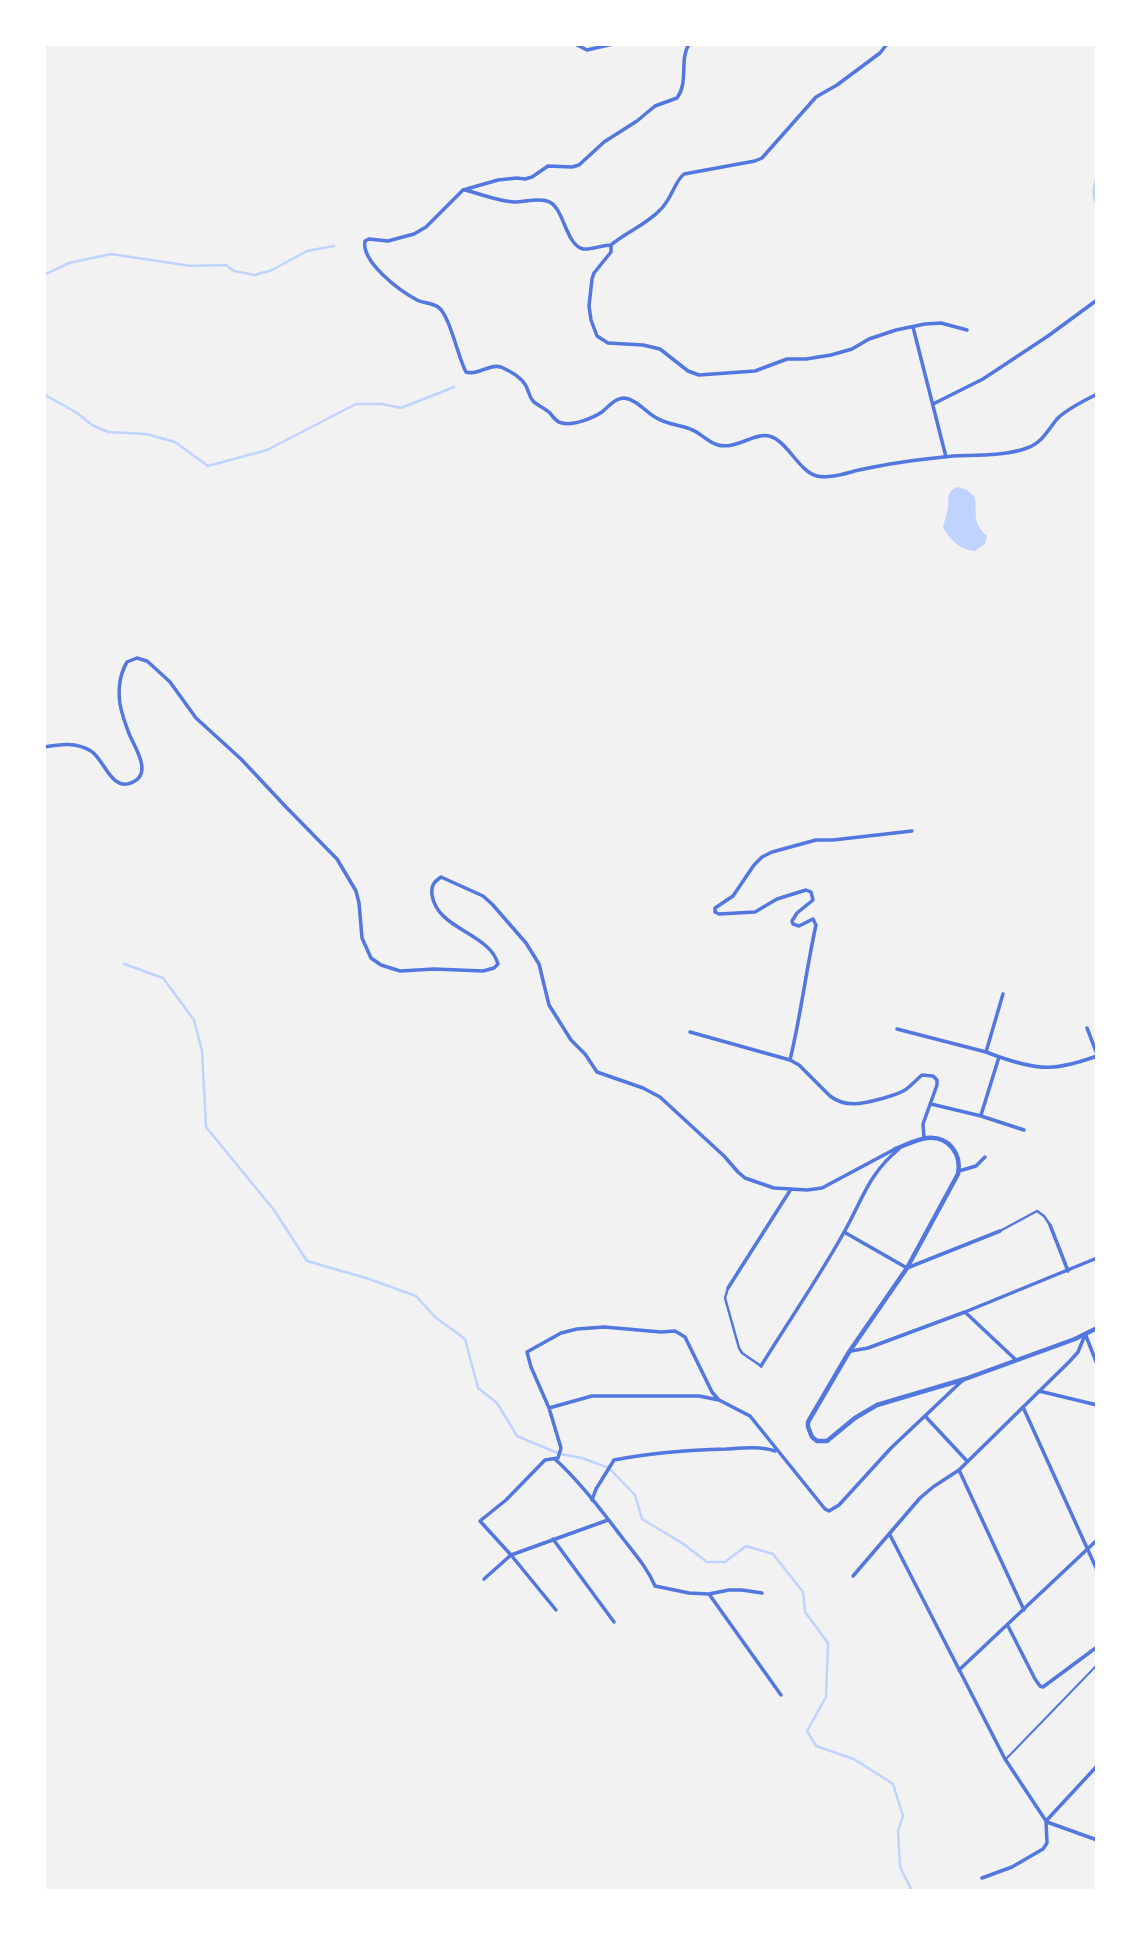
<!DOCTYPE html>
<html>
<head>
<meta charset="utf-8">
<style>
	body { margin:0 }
	#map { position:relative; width:1141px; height:1935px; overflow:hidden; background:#f2f2f2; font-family:"Roboto Condensed",sans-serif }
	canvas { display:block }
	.frame { position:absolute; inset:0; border:46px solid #fff; pointer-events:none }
</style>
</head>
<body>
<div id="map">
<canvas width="1141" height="1935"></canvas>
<div class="frame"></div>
</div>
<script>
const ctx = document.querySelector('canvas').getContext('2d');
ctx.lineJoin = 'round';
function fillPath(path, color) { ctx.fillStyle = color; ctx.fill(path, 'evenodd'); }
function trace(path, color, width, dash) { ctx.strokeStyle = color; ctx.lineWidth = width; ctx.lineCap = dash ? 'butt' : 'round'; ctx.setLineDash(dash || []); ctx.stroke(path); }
fillPath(new Path2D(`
	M957 487 967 490 975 497C977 515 972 523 987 536L985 544 975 551C959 550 952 540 943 528 944 521 947 515 948 508 949 498 946 492 957 487Z`), '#bfd3fe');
trace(new Path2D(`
	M1097 177C1093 185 1092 197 1097 204
	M44 275 69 263 111 254 191 266 226 265 234 271 255 275 272 270 307 251 334 246
	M44 392 47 396 77 413 92 425 108 432 146 434 175 442 208 466 267 450 356 404H382L401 408 454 387
	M124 964 163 978 194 1020 202 1051 206 1127 274 1210 307 1261 366 1278 416 1296 435 1317 465 1339 478 1388 497 1403 517 1436 560 1454 582 1458 609 1468 635 1495 642 1519 682 1543 707 1562H725L746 1546 773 1554 803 1592 805 1612 828 1643 826 1697 807 1731 816 1746 854 1759 893 1784 903 1816 898 1831 900 1867 912 1891`), '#bfd3fe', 2.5);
trace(new Path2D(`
	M1006 1759 1097 1665`), '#5277de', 2);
trace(new Path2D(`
	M1000 1231 1037 1211 1044 1216 1050 1225
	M728 1288 725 1298 739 1348 742 1353 761 1366`), '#5277de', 2.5);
trace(new Path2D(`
	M575 44 587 50 613 44
	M689 44C679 60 689 82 677 98L655 106 637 121 604 142 579 165 572 167 548 166 532 177 525 179 517 178 498 180 463 190 426 227 414 234 388 241 369 239 365 241C361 262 400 291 417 300 423 303 432 303 438 307 450 315 458 358 466 372 479 376 489 363 501 367 510 371 522 378 526 386 529 392 529 396 533 401 538 406 545 408 550 413 553 417 556 422 562 423 573 426 593 418 602 412 608 407 615 398 624 398 636 399 646 412 655 417 667 425 678 424 690 429 700 432 707 442 718 445 735 450 756 432 769 436 787 440 799 472 817 476 830 479 846 473 859 470 890 463 922 459 953 456 976 455 1006 456 1027 448 1042 443 1048 430 1057 419 1068 408 1084 401 1097 394
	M465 190C481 194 497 201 514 202 524 202 537 198 547 201 564 205 565 245 583 249 591 250 602 245 611 245V252L594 273 592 279 589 306 591 320 597 336 608 343 643 345 660 349 688 371 699 375 755 371 787 359H806L831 355 852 349 869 339 896 330 925 324 941 323 967 330
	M611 245C626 232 646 225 660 210 672 199 674 182 684 174L755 161 762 158 816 97 837 85 880 53 887 44
	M913 327 946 457
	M933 404 983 379 1048 336 1097 300
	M44 747C61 744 76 742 91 751 104 759 111 791 131 783 153 775 136 749 130 736 126 726 122 715 120 704 118 690 120 674 127 662L137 658 147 661 157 670 170 682 196 718 241 759 286 807 337 859 356 891 359 903 362 938 371 958 381 965 400 971 434 969 483 971 494 968 498 964C496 957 492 951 486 946 469 930 436 922 432 895 431 885 434 882 441 877L483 896 492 904 526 943 539 964 549 1005 571 1040 585 1054 597 1072 643 1088 660 1097 724 1156 738 1172 745 1178 774 1188 807 1190 822 1188 895 1149
	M1087 1028 1097 1054
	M897 1029 986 1052C1004 1059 1034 1069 1053 1067 1068 1066 1083 1061 1097 1056
	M690 1032 790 1060 799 1065 830 1096C847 1109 865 1103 884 1098 891 1096 898 1094 905 1090 911 1086 916 1080 922 1075L933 1076 937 1080V1085L923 1124 924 1138
	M986 1052 1003 994
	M790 1060C801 1015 806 970 816 925L813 919 799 926 793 924 792 921 797 913 813 900 811 892 806 890 777 899 755 912 719 914 715 912V908L733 896 754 865 762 857 772 852 816 840H833L912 831
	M931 1104 981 1116 1024 1130
	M981 1115 999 1057
	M959 1171 976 1166 985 1157
	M1050 1225 1068 1271
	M844 1232 907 1268 1000 1231
	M728 1288 791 1189
	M965 1312 1016 1360
	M1086 1336 1097 1364
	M851 1351 868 1348 965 1312 1097 1258
	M761 1366C788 1322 818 1279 843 1234 862 1201 868 1174 899 1149
	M1039 1391 1097 1405
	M1023 1407 1097 1570
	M549 1408 531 1367 527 1352 561 1333 577 1329 604 1327 661 1332 675 1331 685 1337 712 1392 718 1399
	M925 1416 967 1461
	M556 1460C580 1482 601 1510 621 1536 633 1552 647 1567 655 1586L689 1593 709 1594 729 1590H742L762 1593
	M959 1470 1024 1610
	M592 1500 596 1489 614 1460C651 1453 688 1450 726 1449 742 1448 760 1446 775 1451
	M890 1535 1005 1759 1046 1821 1047 1843 1043 1849 1012 1867 982 1878
	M553 1539 614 1622
	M853 1576 920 1498 933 1487 959 1470 1070 1361 1078 1352 1085 1335
	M484 1579 511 1555 608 1520
	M709 1594 781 1695
	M556 1610 511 1555 480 1521 506 1500 545 1460 558 1458 561 1448 549 1408 592 1396H699L719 1400 750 1416 825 1509 829 1511 839 1505 891 1448 964 1379
	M1008 1626 1035 1679 1040 1686 1043 1687 1097 1647
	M959 1670 1097 1540
	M1046 1821 1097 1766
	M1047 1822 1097 1840`), '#5277de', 3.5);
trace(new Path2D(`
	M895 1149C906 1145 917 1139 927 1138 949 1136 962 1154 958 1174L907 1268 849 1352 808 1422V1427L812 1437 817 1441H827L855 1418 877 1405 965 1379 1075 1339 1097 1328`), '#5277de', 4.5);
</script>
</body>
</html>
